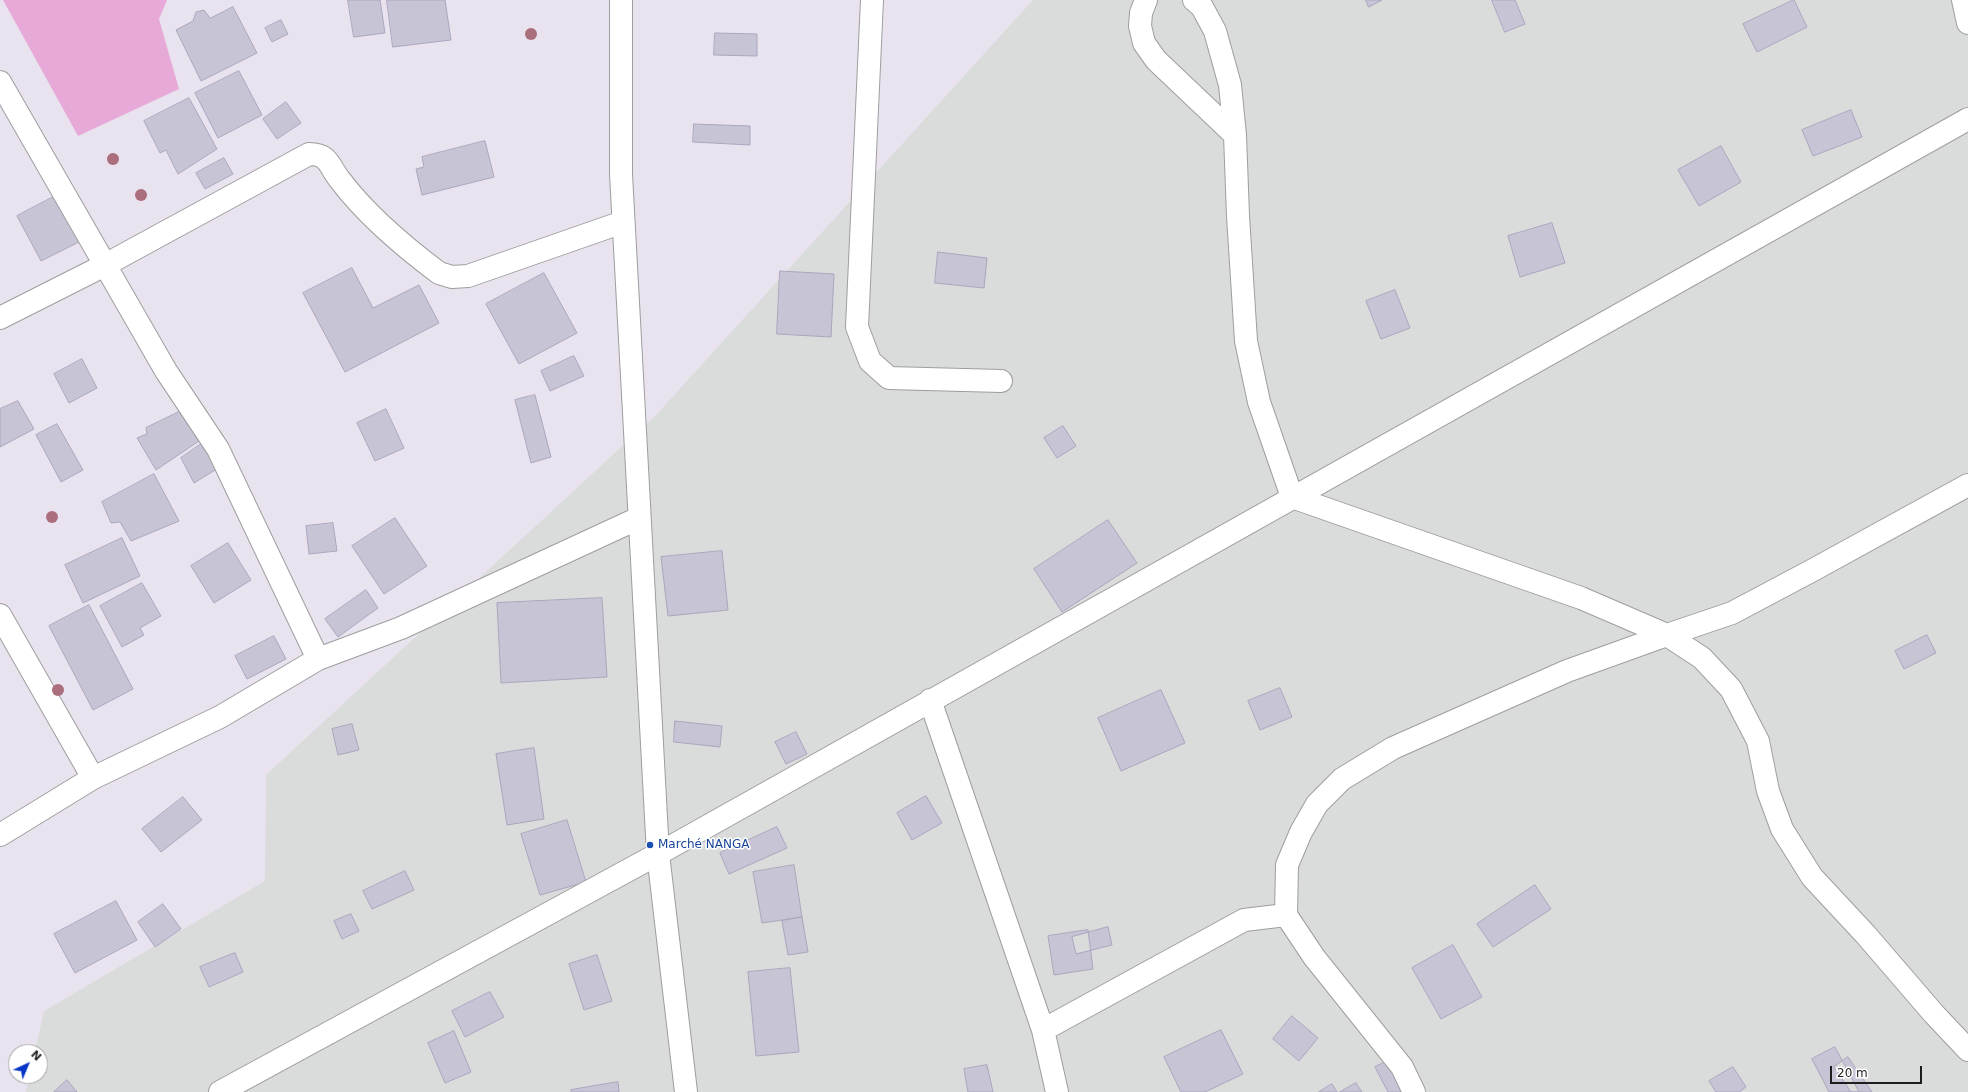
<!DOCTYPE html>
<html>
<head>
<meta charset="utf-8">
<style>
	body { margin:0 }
	#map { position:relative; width:1968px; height:1092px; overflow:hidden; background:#e8e3ee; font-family:"DejaVu Sans",sans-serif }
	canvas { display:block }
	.north { position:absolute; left:8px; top:1044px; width:40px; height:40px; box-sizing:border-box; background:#fff; border:1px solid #a5a5a5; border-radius:50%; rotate:44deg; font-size:11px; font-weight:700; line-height:16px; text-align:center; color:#1d1d1d }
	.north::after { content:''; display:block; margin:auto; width:14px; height:18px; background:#0536c5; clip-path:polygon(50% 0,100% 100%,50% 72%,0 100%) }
	.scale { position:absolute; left:1830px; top:1066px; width:92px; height:18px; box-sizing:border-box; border:2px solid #1d1d1d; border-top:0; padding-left:5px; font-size:12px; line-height:14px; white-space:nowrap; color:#1d1d1d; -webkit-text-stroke:3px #fff; paint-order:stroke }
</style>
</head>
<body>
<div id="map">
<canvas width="1968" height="1092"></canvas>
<div class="north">N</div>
<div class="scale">20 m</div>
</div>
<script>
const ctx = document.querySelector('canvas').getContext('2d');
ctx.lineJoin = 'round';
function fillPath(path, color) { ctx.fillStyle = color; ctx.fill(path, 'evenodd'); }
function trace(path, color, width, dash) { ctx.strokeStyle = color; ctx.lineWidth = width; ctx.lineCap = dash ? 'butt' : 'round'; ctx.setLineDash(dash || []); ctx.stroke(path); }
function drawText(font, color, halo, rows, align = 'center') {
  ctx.font = font + ' "DejaVu Sans",sans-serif'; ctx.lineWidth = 3; ctx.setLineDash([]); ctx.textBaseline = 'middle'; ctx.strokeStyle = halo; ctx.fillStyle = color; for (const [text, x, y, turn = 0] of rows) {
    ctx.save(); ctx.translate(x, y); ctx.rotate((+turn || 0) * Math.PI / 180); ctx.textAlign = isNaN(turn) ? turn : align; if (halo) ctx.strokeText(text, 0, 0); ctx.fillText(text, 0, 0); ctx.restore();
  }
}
fillPath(new Path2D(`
	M1033 0H1968V1092H26L30 1076H40V1052H35L44 1011 265 881 266 775 656 415Z`), '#dadbdb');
fillPath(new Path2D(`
	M3 0H167L159 19 179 89 78 136Z`), '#e7aad8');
const building = new Path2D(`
	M348 0H380L385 33 354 37Z
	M387 0H445L451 40 393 47Z
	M1366 0H1382L1369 7Z
	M1492 0H1515L1525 24 1505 32Z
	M1794 0 1807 27 1757 52 1743 24Z
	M233 7 257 53 201 81 176 30 193 21 196 12 204 10 210 18Z
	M281 20 288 34 272 42 265 28Z
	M715 33 757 34V56L714 55Z
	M239 71 262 115 218 138 195 93Z
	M189 98 217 149 178 174 166 150 160 153 144 121Z
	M286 102 301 123 277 139 263 119Z
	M1851 110 1862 137 1813 156 1802 130Z
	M694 124 750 126V145L693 142Z
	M485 141 494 177 422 195 416 169 424 167 422 157Z
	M1721 146 1741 182 1699 206 1678 170Z
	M224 158 233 174 205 189 196 173Z
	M59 194 83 240 41 261 17 216Z
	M1552 223 1565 263 1520 277 1508 236Z
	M938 252 987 258 984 288 935 283Z
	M352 268 373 308 419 285 439 323 345 372 303 293Z
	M780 271 834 274 831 337 777 334Z
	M544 273 577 333 519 364 486 304Z
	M1395 290 1410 328 1381 339 1366 301Z
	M574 356 584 376 550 391 541 371Z
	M82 359 97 388 69 403 54 374Z
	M535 395 551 457 531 463 515 400Z
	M18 401 34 429 0 447V409Z
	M187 408 202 439 156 470 137 438 147 434 146 428Z
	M386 409 404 448 375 461 357 423Z
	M57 424 83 470 61 482 36 435Z
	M1063 426 1076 446 1057 458 1044 438Z
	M204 442 220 467 194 483 181 458Z
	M154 474 179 521 131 541 120 522 111 523 102 502Z
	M395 518 427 566 384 594 352 546Z
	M1108 520 1137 563 1062 612 1034 569Z
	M333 523 337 551 309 554 306 526Z
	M122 538 140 576 83 603 65 565Z
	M228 543 251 580 214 603 191 566Z
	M722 551 728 610 668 616 661 557Z
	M142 583 161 616 140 628 144 635 122 647 100 606Z
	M366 590 378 608 338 637 325 619Z
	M602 598 607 677 501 683 497 603Z
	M89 605 133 689 93 710 49 626Z
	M1927 635 1936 653 1904 669 1895 651Z
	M274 636 286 659 247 679 235 656Z
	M1280 688 1292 717 1260 730 1248 701Z
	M1161 690 1185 743 1121 771 1098 718Z
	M675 721 722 726 720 747 674 742Z
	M352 724 359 750 338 755 332 729Z
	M796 732 807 754 786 764 775 742Z
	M534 748 544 819 507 825 496 754Z
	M926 796 942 823 912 840 897 813Z
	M183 797 202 820 161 852 142 829Z
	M567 820 586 882 540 895 521 834Z
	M777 827 787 848 729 874 720 853Z
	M794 865 802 917 762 923 753 872Z
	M405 871 414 890 372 909 363 891Z
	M1535 885 1551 909 1493 947 1477 924Z
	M116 901 137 940 75 973 54 934Z
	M163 904 181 929 155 947 138 922Z
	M351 914 359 931 342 939 334 921Z
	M802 917 808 952 788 955 782 921Z
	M1108 927 1112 945 1076 954 1072 937Z
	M1088 930 1093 969 1054 975 1048 936Z
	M1453 945 1482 997 1441 1019 1412 968Z
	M235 953 243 972 209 987 200 967Z
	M597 955 612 1001 584 1010 569 964Z
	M790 968 799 1052 756 1056 748 972Z
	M490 992 504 1017 465 1037 452 1011Z
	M1292 1016 1318 1038 1299 1061 1273 1039Z
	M1221 1030 1243 1074 1205 1092H1181L1164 1057Z
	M454 1031 471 1072 445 1083 428 1043Z
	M1835 1047 1859 1092H1829L1812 1059Z
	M1848 1057 1872 1092H1851L1834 1067Z
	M1388 1061 1403 1092H1388L1375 1067Z
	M987 1065 993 1092H968L964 1069Z
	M1733 1067 1746 1087 1739 1092H1716L1709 1081Z
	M67 1080 77 1092H54Z
	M618 1082 619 1092H571V1090Z
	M1356 1083 1362 1092H1340Z
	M1332 1084 1337 1092H1319Z`);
fillPath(building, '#c7c4d5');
trace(building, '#aba6bf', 1);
const street = new Path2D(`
	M621 0V174L658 854 686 1092
	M872 0 857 327 870 361 889 378 1001 381
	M1146 0 1141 13 1140 26 1144 43 1156 60 1235 135
	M1194 0 1202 7 1215 31 1230 85 1235 135 1238 216 1246 341 1259 402 1292 497 1581 598 1667 635 1732 613 1813 570 1968 485
	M1963 0 1968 23
	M0 82 166 371 218 449 318 659
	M0 318 105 265 309 154C330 154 329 167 340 180 367 216 403 246 439 273L452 277 468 276 623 222
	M0 615 93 778
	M930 700 1043 1030 1057 1092
	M0 835 93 778 220 717 318 659 401 628 639 518
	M1286 915 1287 865 1301 832 1317 804 1342 779 1393 748 1567 671 1667 635 1702 658 1731 689 1758 741 1768 791 1782 829 1812 877 1866 935 1934 1014 1968 1050
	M1043 1030 1244 920 1286 915 1314 957 1402 1067 1414 1092
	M220 1092 658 854 1968 119`);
trace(street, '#9e9e9e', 24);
trace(street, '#fff', 22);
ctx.fillStyle = '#aa6e7d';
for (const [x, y] of [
	[531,34],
	[113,159],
	[141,195],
	[52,517],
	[58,690]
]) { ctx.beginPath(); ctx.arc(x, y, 6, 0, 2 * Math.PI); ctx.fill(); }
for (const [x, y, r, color] of [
	[650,845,4,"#1a4fb4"]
]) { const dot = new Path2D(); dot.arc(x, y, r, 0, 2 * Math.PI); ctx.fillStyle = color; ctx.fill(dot); trace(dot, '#fff', 1.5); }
drawText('12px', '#164399', '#fff', [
	["Marché NANGA",658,845]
], 'left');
</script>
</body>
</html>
